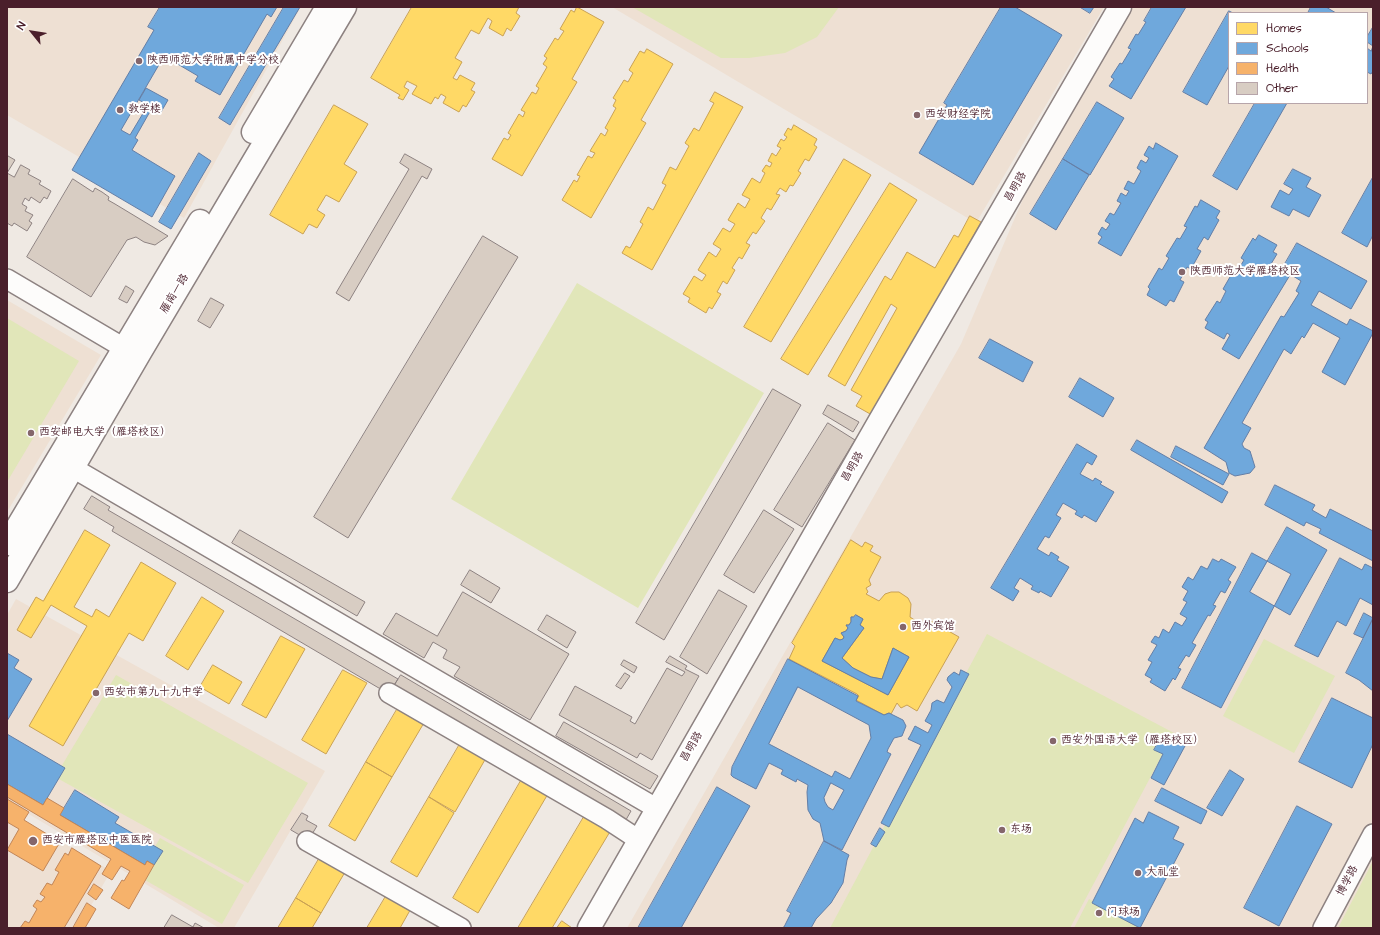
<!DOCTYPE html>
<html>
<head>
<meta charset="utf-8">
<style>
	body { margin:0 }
	#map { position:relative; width:1380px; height:935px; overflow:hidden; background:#efe9e3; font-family:"Architects Daughter",sans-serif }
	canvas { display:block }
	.frame { position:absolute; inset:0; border:8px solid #4a1f2b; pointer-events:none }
	.legend { position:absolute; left:1228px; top:12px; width:140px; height:92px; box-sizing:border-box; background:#fff; border:1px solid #b7a5aa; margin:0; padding:5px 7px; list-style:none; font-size:12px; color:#4a1f2b }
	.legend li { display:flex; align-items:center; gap:8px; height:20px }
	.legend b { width:20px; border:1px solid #b7a5aa }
	.north { position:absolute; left:12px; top:12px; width:40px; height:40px; -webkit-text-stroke:3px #fff; paint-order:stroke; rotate:300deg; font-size:11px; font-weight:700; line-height:16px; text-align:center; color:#4a1f2b }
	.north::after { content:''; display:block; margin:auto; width:14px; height:18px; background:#4a1f2b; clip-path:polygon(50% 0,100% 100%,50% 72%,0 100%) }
</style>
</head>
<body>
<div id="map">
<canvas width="1380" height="935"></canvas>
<div class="frame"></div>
<ul class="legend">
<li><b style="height:11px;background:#ffd966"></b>Homes</li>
<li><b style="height:11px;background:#6fa8dc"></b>Schools</li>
<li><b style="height:11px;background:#f6b26b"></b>Health</li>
<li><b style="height:11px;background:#d8cdc3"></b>Other</li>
</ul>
<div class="north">N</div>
</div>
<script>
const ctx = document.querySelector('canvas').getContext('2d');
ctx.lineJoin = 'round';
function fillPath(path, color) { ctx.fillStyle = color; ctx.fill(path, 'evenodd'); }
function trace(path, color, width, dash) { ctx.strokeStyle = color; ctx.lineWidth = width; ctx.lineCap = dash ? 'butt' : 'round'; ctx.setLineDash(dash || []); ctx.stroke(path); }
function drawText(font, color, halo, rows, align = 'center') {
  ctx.font = font + ' "Architects Daughter","LXGW WenKai TC",sans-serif'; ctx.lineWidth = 4; ctx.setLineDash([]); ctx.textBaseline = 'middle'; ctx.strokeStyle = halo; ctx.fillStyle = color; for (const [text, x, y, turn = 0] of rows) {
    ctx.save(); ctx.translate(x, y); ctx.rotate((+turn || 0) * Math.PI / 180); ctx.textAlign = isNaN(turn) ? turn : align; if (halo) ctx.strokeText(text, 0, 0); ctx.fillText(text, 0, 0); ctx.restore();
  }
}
fillPath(new Path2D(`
	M7 7H301L184 218 7 115Z
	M612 7H1104L976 223Z
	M1133 7H1373V928H627L961 344 1023 199ZM1229 13H1367V103H1229Z
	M7 300 101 355 7 512Z
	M16 599 325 771 234 928H219L7 801V615Z
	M7 810 111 871 78 928H7Z`), '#eee0d3');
fillPath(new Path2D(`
	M632 7H839L817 37 785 53 749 58H721Z
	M577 283 764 393 638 608 451 499Z
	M7 318 79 361 7 482Z
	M987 634 1174 733 1070 928H830Z
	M1264 639 1335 676 1294 753 1223 716Z
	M116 675 308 783 248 883 55 777Z
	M160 838 244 885 222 924 138 876Z
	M1373 861V928H1338Z
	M1089 899 1143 928H1074Z`), '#e1e6b9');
const homes = new Path2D(`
	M412 7H519L516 13 520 16 511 31 507 28 503 36 489 28 492 21 488 18 479 34 471 30 455 58 462 62 453 78 457 80 460 75 475 83 471 90 475 92 466 107 463 105 459 112 443 103 446 97 441 94 438 99 435 97 431 104 412 94 417 86 407 81 404 87 409 90 403 100 398 98 400 95 371 78Z
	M577 7 604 22 572 79 577 82 522 176 492 159 504 138 508 140 511 135 508 133 519 114 523 117 525 112 521 110 532 92 536 94 539 88 536 86 547 67 543 64 547 58 544 56 555 38 558 40 564 31 560 29 571 10 574 12Z
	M647 49 673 64 641 120 646 123 591 218 562 200 574 180 577 182 580 176 577 175 588 156 592 158 595 153 590 151 601 133 605 136 608 130 605 128 616 108 613 106 616 100 613 98 624 80 628 82 633 73 629 70 640 51 644 53Z
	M715 92 743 107 652 270 622 253 626 246 630 248 643 224 640 222 648 207 653 210 666 185 662 183 670 167 676 170 689 146 685 143 694 128 699 131 714 103 710 101Z
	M334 105 368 124 344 164 357 172 339 202 326 195 317 210 325 215 317 228 309 224 303 234 270 215Z
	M794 125 817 139 814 145 817 147 809 161 805 159 798 171 801 173 793 186 790 185 786 192 780 188 776 194 780 195 771 210 767 208 761 218 765 221 756 234 753 232 746 243 750 245 742 259 739 257 732 268 735 270 727 284 723 281 717 292 721 294 712 309 709 307 706 313 688 302 690 298 683 294 694 276 702 281 706 275 698 270 709 252 716 257 721 249 713 244 723 228 730 232 735 224 728 220 738 203 745 208 750 199 742 195 752 178 760 183 765 173 762 171 766 165 770 167 772 163 768 161 772 153 776 156 781 148 777 146 781 139 784 141 787 137 784 135 788 128 791 130Z
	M844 159 871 175 771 342 744 327Z
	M890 183 917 200 808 375 781 359Z
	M970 216 981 222 872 415 856 406 862 396 851 390 897 308 891 304 845 386 828 376 885 276 891 280 907 252 935 268 954 235 958 237Z
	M85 530 110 545 74 607 92 617 96 609 109 617 141 562 176 583 143 641 129 633 63 746 29 726 87 626 51 605 31 638 17 630 36 597 43 601Z
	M851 540 862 547 865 542 873 546 870 551 881 557 869 580 871 585 866 588 868 592 866 594 879 601 885 594 891 592H899L908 598 911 604 910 617 925 627 929 620 959 637 917 711 907 705 901 708 897 703 891 714 889 713 884 715 856 700 859 696 857 694 789 659 795 646 792 643ZM856 615 863 619 860 625 864 628 842 658 853 668 871 677 882 679 893 648 909 657 888 695 822 661 835 638 840 640 843 639 844 637 841 633 846 631 848 628 846 625H849L851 622V617H853Z
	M202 597 224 611 188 670 166 656Z
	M281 636 305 649 266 718 242 705Z
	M213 665 242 682 229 704 200 687Z
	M343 670 367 683 326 754 302 740Z
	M402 701 428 716 392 777 366 762Z
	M464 737 490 751 455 812 429 797Z
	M366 762 392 777 355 841 329 826Z
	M526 772 552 787 478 913 453 898Z
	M429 797 454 813 417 877 391 862Z
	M588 810 614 825 552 928H518Z
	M323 852 348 867 321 913 296 898Z
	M389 891 413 905 400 928H367Z
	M296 898 321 913 312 928H278Z
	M562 921 572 928H557Z`);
fillPath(homes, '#ffd966');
trace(homes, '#c9a154', 1);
const schools = new Path2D(`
	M160 7H277L271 17 267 14 220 95 195 81 198 76 164 56 121 130 130 135 148 105 139 100 146 88 168 100 161 112 152 108 135 138 138 140 132 150 175 176 152 217 72 170 154 30 148 27Z
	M284 7H300L230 125 219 118Z
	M1001 7H1015L1062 35 973 185 919 153 947 105 944 103Z
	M1080 7H1094L1090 13Z
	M1152 7H1186L1131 99 1109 86 1114 79 1111 77 1120 63 1122 64 1131 49 1128 48 1136 34 1138 35 1146 22 1144 21Z
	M1311 7H1326L1336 13H1308Z
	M1229 11 1233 13H1229V66L1207 105 1183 92Z
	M1373 27V46L1367 42V37Z
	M1373 46V71L1371 74 1367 72V48L1371 51Z
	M1097 102 1124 118 1090 175 1063 159Z
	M1255 103H1287L1237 190 1213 176Z
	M1156 143 1178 156 1121 256 1098 243 1102 237 1098 234 1102 227 1106 230 1110 224 1105 221 1110 213 1114 215 1121 203 1117 201 1121 193 1126 196 1129 191 1124 189 1128 181 1134 184 1141 171 1137 168 1141 160 1146 163 1149 158 1144 155 1149 146 1153 149Z
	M199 153 211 161 171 229 159 222Z
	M1063 159 1089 175 1056 230 1030 214Z
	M1293 169 1311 178 1306 187 1321 195 1309 217 1293 209 1289 216 1271 207 1280 190 1289 195 1293 189 1284 184Z
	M1373 177V235L1367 247 1342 233Z
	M1201 200 1220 211 1216 218 1219 220 1208 240 1204 237 1197 249 1201 251 1191 269 1187 267 1180 280 1184 282 1174 302 1170 300 1166 306 1147 295 1150 289 1148 287 1159 268 1162 270 1169 258 1166 256 1177 238 1180 239 1187 227 1184 226 1195 206 1197 207Z
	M1259 235 1277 245 1273 252 1277 254 1271 264 1290 275 1239 359 1222 349 1230 335 1227 333 1224 339 1205 328 1208 322 1205 320 1217 301 1220 303 1226 291 1223 289 1234 270 1237 272 1244 260 1241 258 1253 238 1255 240Z
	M1297 243 1367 281 1351 309 1319 291 1311 305 1347 325 1350 319 1373 331V333L1345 385 1322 372 1340 338 1313 323 1304 338 1302 336 1291 354 1284 349 1242 423 1251 428 1242 444 1244 448 1250 451 1255 467 1250 473 1235 476 1229 473 1226 462 1204 448 1281 316 1284 317 1299 293 1296 291 1301 281 1282 269Z
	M990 339 1033 362 1023 382 979 358Z
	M1080 378 1114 398 1103 417 1069 397Z
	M1137 440 1228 492 1222 503 1131 450Z
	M1077 444 1097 456 1092 465 1087 462 1080 474 1093 481 1095 478 1102 482 1100 484 1114 492 1096 522 1084 515 1082 518 1075 514 1077 511 1063 503 1056 515 1061 518 1049 538 1045 536 1037 549 1049 556 1051 552 1059 557 1057 560 1069 567 1051 597 1040 591 1039 593 1031 589 1033 586 1020 578 1014 588 1019 591 1013 601 991 588Z
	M1176 446 1229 474 1223 485 1171 457Z
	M1275 485 1315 505 1312 510 1326 518 1330 509 1373 531V561L1319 533 1321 529 1306 522 1304 526 1265 505Z
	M1287 527 1327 550 1290 615 1250 592Z
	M1252 553 1291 574 1221 708 1182 688Z
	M1340 558 1362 570 1365 564 1373 568V605L1360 598 1346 626 1337 621 1318 657 1295 646Z
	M1213 559 1219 562 1221 559 1236 567 1228 580 1231 582 1225 593 1221 591 1213 605 1216 606 1210 616 1208 615 1192 643 1196 645 1189 657 1186 655 1178 668 1181 669 1175 680 1173 678 1165 691 1150 682 1152 679 1145 675 1152 662 1148 660 1157 645 1151 642 1155 636 1159 638 1163 629 1169 633 1175 622 1182 626 1187 618 1180 614 1187 602 1183 600 1188 591 1182 587 1188 577 1193 580 1201 566 1207 569Z
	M1364 613 1373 618 1363 638 1354 634Z
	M856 615 863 619 860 625 864 628 842 658 853 668 871 677 882 679 893 648 909 657 888 695 822 661 835 638 840 640 843 639 844 637 841 633 846 631 848 628 846 625H849L851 622V617H853Z
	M1373 619V691L1359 680 1346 673Z
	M7 653 19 660 14 668 32 679 7 721Z
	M788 659 858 696 856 701 884 715 889 713 903 720 906 726 902 736 894 738 888 749 887 752 891 754 842 850 824 841 820 823 813 819 808 810 807 792 808 785 797 779 796 782 781 774 783 770 769 763 756 789 733 777 731 775 732 767ZM798 687 869 725 871 738 850 779 835 771 832 777 769 744ZM831 783 844 790 833 810 828 807 825 802 824 798Z
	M961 670 969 674 889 827 881 823 921 745 908 739 910 736 915 726 928 733 932 725 925 721 931 710 932 703 937 700 944 703 952 687 947 680 948 677 954 672 959 675Z
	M1332 698 1373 718V744L1352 788 1299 762Z
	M7 734 65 768 43 805 7 784Z
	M1163 734 1185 746 1164 785 1151 778 1163 754 1154 750Z
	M1230 770 1244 779 1222 816 1207 808Z
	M717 787 750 806 681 928H638Z
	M1162 788 1207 811 1201 824 1155 801Z
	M75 790 119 817 115 823 163 851 154 865 147 861 145 865 60 815Z
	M1297 806 1332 824 1279 926 1244 908Z
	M1149 812 1179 827 1173 839 1184 844 1140 928 1092 903 1135 818 1143 823Z
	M880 828 885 832 876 847 871 844Z
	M824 841 849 855 847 860 843 883 831 903 816 919 811 928H781L784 927 791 913 787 911Z`);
fillPath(schools, '#6fa8dc');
trace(schools, '#647fa7', 1);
const health = new Path2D(`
	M7 784 43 805 47 798 64 808 60 815 145 865 147 861 154 865 129 909 111 898 122 880 124 881 130 871 121 866 112 880 102 874 111 859 7 797Z
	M7 799 29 812 24 820 60 842 43 871 7 850 19 829 7 822Z
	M72 848 101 866 64 928H20L25 921 29 923 37 909 33 906 37 900 41 902 45 897 40 894 47 883 52 885 59 872 55 870 65 853 68 855Z
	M94 884 103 890 96 900 88 894Z
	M87 903 96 909 85 928H73Z`);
fillPath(health, '#f6b26b');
trace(health, '#c28658', 1);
const building = new Path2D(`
	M405 154 432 169 427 179 422 176 349 301 336 293 409 169 400 163Z
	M8 156 15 160 7 173V157Z
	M21 165 30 170 28 174 41 181 39 184 51 191 47 199 44 197 40 203 31 197 29 201 25 198 22 204 27 207 25 211 33 215 29 221 32 223 27 231 14 223 12 226 7 223V173L14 177Z
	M73 179 93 192 95 188 102 192 109 197 108 200 115 204 168 236 155 245 144 242 136 237 127 240 91 297 27 257Z
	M483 236 518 257 348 538 314 517Z
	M126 286 134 291 127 303 119 299Z
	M211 298 224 305 210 328 198 321Z
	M773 389 801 405 664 640 636 623Z
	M828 405 859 422 853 432 823 414Z
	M828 423 855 440 802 527 774 510Z
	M92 496 110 507 108 510 398 679 389 694 112 531 114 527 84 509Z
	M764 510 794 529 754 593 724 575Z
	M240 530 365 602 357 616 232 543Z
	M470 570 500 588 491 603 461 585Z
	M719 590 747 606 707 674 680 657Z
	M463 592 569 654 530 720 454 676 460 667 443 658 447 650 433 642 424 658 383 634 396 613 437 636Z
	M547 615 576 632 567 648 538 630Z
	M670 656 687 666 685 669 699 676 652 760 640 753 637 758 559 715 575 686 632 717 630 721 635 724 667 668 682 676 685 672 666 662Z
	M624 660 637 667 634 673 621 665Z
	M625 673 630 676 621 689 616 686Z
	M401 675 631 811 623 825 392 689Z
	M564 722 658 776 650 789 556 736Z
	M302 813 308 816 306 820 317 826 309 839 308 840 291 830Z
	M172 915 193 927 195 923 204 928H164Z`);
fillPath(building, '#d8cdc3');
trace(building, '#8d8281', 1);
const minor = new Path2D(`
	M7 279 124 348
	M61 461 656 808
	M389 693 607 819 639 840
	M307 841 461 928
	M1323 928 1373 834`);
const tertiary = new Path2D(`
	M589 928 879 422 1120 7`);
const secondary = new Path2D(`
	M253 132 327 7
	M7 544 200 221
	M7 581 141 351 345 7`);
trace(minor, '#8d8281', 22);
trace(tertiary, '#8d8281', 25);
trace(secondary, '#8d8281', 25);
trace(minor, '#fdfcfb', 19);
trace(tertiary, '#fdfcfb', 22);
trace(secondary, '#fdfcfb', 22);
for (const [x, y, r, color] of [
	[139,61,4,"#84666b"],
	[120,110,4,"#84666b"],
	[917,115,4,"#84666b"],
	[1182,272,4,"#84666b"],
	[31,433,4,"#84666b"],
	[903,627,4,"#84666b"],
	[96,693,4,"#84666b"],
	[1053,741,4,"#84666b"],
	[1002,830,4,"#84666b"],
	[33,841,5,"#84666b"],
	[1138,873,4,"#84666b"],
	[1099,913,4,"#84666b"]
]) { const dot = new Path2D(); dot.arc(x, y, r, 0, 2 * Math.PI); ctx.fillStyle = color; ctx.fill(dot); trace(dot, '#fff', 1.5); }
drawText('11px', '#4a1f2b', '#fff', [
	["陕西师范大学附属中学分校",147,61],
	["教学楼",128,110],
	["西安财经学院",925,115],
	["陕西师范大学雁塔校区",1190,272],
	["西安邮电大学（雁塔校区）",39,433],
	["西外宾馆",911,627],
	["西安市第九十九中学",104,693],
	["西安外国语大学（雁塔校区）",1061,741],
	["东场",1010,830],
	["西安市雁塔区中医医院",42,841],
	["大礼堂",1146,873],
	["门球场",1107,913]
], 'left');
drawText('11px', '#4a1f2b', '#fff', [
	["昌明路",1016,187,-60],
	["雁南一路",175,294,-59],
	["昌明路",853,467,-60],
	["昌明路",692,747,-60],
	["博学路",1348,881,-62]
]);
</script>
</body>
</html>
